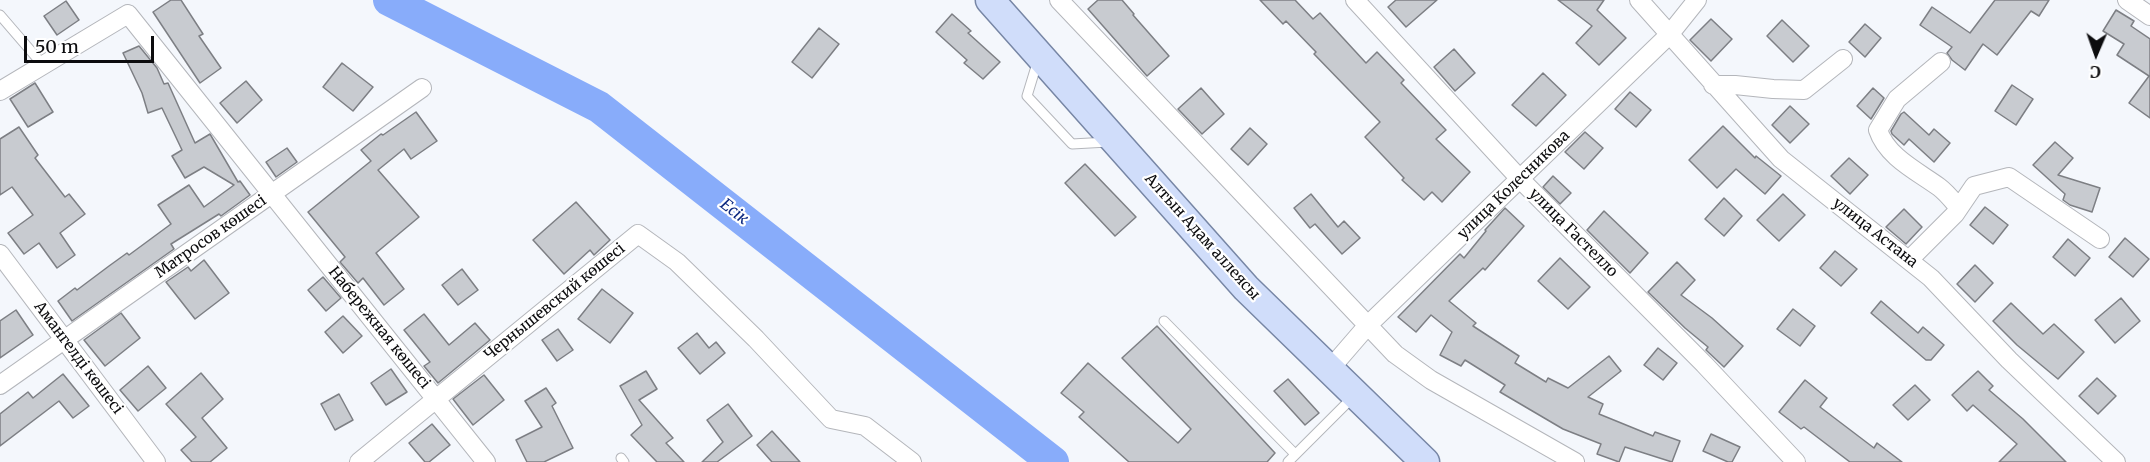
<!DOCTYPE html>
<html>
<head>
<meta charset="utf-8">
<style>
	body { margin:0 }
	#map { position:relative; width:2150px; height:462px; overflow:hidden; background:#f4f7fc; font-family:Merriweather,serif }
	canvas { display:block }
	.north { position:absolute; left:2066px; top:24px; width:60px; height:60px; -webkit-text-stroke:4px #fff; paint-order:stroke; rotate:182deg; font-size:16px; font-weight:700; line-height:24px; text-align:center; color:#0c0c0e }
	.north::after { content:''; display:block; margin:auto; width:21px; height:27px; background:#0c0c0e; clip-path:polygon(50% 0,100% 100%,50% 72%,0 100%) }
	.scale { position:absolute; left:24px; top:36px; width:130px; height:27px; box-sizing:border-box; border:3px solid #0c0c0e; border-top:0; padding-left:8px; font-size:18px; line-height:21px; white-space:nowrap; color:#0c0c0e; -webkit-text-stroke:4px #fff; paint-order:stroke }
</style>
</head>
<body>
<div id="map">
<canvas width="2150" height="462"></canvas>
<div class="north">С</div>
<div class="scale">50 m</div>
</div>
<script>
const ctx = document.querySelector('canvas').getContext('2d');
ctx.lineJoin = 'round';
function trace(path, color, width, dash) { ctx.strokeStyle = color; ctx.lineWidth = width; ctx.lineCap = dash ? 'butt' : 'round'; ctx.setLineDash(dash || []); ctx.stroke(path); }
function fillPath(path, color) { ctx.fillStyle = color; ctx.fill(path, 'evenodd'); }
function drawText(font, color, halo, rows, align = 'center') {
  ctx.font = font + ' Merriweather,serif'; ctx.lineWidth = 4.5; ctx.setLineDash([]); ctx.textBaseline = 'middle'; ctx.strokeStyle = halo; ctx.fillStyle = color; for (const [text, x, y, turn = 0] of rows) {
    ctx.save(); ctx.translate(x, y); ctx.rotate((+turn || 0) * Math.PI / 180); ctx.textAlign = isNaN(turn) ? turn : align; if (halo) ctx.strokeText(text, 0, 0); ctx.fillText(text, 0, 0); ctx.restore();
  }
}
trace(new Path2D(`
	M389 0 599 107 1053 462`), '#88acfa', 32);
const building = new Path2D(`
	M171 0H181L203 34 199 36 221 68 200 83 153 12Z
	M1098 0H1122L1134 14 1133 15 1169 56 1147 76 1088 9Z
	M1260 0H1295L1313 19 1320 13 1366 63 1377 52 1404 80 1401 83 1446 130 1436 139 1470 172 1442 202 1432 192 1424 200 1402 180 1404 178 1365 137 1380 122 1314 54 1316 52 1286 21 1283 24Z
	M1396 0H1437L1406 27 1388 7Z
	M1558 0H1604L1597 10 1626 38 1599 65 1576 43 1592 26Z
	M1995 0H2049L2039 16 2031 11 1997 55 1983 44 1965 70 1952 60 1947 53 1952 47 1920 25 1932 7 1970 33Z
	M66 1 79 20 57 35 44 16Z
	M2116 10 2134 21 2131 26 2150 39V118L2129 103 2149 76 2117 55 2124 44 2103 31Z
	M952 14 971 31 968 33 1000 62 983 79 964 63 967 60 936 32Z
	M1711 19 1732 39 1711 61 1690 40Z
	M1782 20 1809 46 1793 62 1767 36Z
	M1865 24 1881 38 1865 57 1849 42Z
	M819 28 839 44 812 78 792 62Z
	M139 46 157 68 164 84 168 83 195 143 210 134 238 182 240 181 250 195 221 216 219 214 171 244 174 249 72 321 58 301 75 288 77 290 109 266 127 253 129 255 171 224 158 205 189 185 204 207 234 185 204 167 185 178 172 156 182 150 162 108 148 113 142 93 123 53Z
	M1454 49 1475 73 1455 91 1434 67Z
	M342 63 373 87 353 111 323 87Z
	M1543 73 1566 95 1536 126 1512 105Z
	M246 81 262 100 237 123 220 103Z
	M35 83 53 112 28 127 10 99Z
	M2012 85 2033 99 2016 125 1995 111Z
	M1201 88 1224 114 1202 134 1178 109Z
	M1873 88 1884 98 1871 119 1857 106Z
	M1630 92 1651 110 1636 127 1615 109Z
	M1790 106 1809 124 1790 143 1772 125Z
	M416 112 437 141 411 159 404 149 378 170 419 217 376 253 404 289 384 305 363 278 358 283 340 262 345 257 308 212 371 161 361 150 381 134 383 135Z
	M1904 112 1929 135 1934 129 1950 143 1934 162 1909 139 1904 145 1892 134 1891 131 1901 114Z
	M1723 126 1755 158 1756 156 1781 176 1765 194 1736 169 1717 188 1689 160Z
	M19 127 38 155 35 158 65 197 69 194 85 214 60 233 75 255 57 268 39 243 24 254 8 233 33 215 12 187 0 195V139Z
	M1250 128 1267 144 1248 165 1231 149Z
	M1585 132 1603 148 1584 169 1565 152Z
	M2055 142 2073 158 2058 175 2100 188 2092 212 2070 205 2063 200 2065 194 2033 165Z
	M287 148 297 162 276 177 266 162Z
	M1849 158 1868 175 1850 194 1831 176Z
	M1085 164 1136 217 1115 236 1065 183Z
	M1553 176 1571 193 1560 204 1543 187Z
	M1311 194 1338 227 1344 221 1360 238 1342 254 1315 224 1310 228 1294 208Z
	M1783 194 1805 215 1779 241 1757 220Z
	M1724 198 1742 216 1724 236 1705 219Z
	M576 202 610 240 594 255 590 250 564 274 533 240Z
	M1985 207 2008 225 1993 244 1970 225Z
	M1505 208 1524 226 1485 270 1483 268 1449 301 1476 323 1473 326 1519 356 1515 363 1546 382 1548 378 1568 388 1609 356 1621 371 1588 397 1603 404 1599 414 1653 436 1655 432 1680 441 1672 462 1625 447 1619 462 1597 454 1601 444 1563 429 1500 392 1505 385 1465 360 1461 366 1440 355 1452 332 1431 315 1416 332 1398 317 1460 254 1464 258 1486 231 1485 230Z
	M1904 209 1922 227 1906 244 1886 227Z
	M1604 211 1648 253 1630 273 1587 230Z
	M2125 238 2149 259 2133 277 2109 257Z
	M2068 239 2090 258 2075 276 2053 257Z
	M1835 251 1857 269 1841 286 1820 268Z
	M1560 258 1590 287 1568 309 1538 281Z
	M204 260 229 293 195 319 166 282 188 267 191 271Z
	M1677 262 1695 280 1681 295 1712 318 1743 346 1724 367 1706 350 1708 347 1685 328 1648 292Z
	M1975 265 1993 283 1975 302 1957 284Z
	M462 269 478 290 458 305 442 285Z
	M323 277 341 298 326 311 308 290Z
	M602 289 633 313 610 343 578 319Z
	M2121 298 2140 321 2115 343 2095 320Z
	M1881 301 1918 333 1923 327 1944 345 1931 360H1926L1871 313Z
	M2011 303 2043 334 2054 324 2084 352 2058 379 2017 345 1993 321Z
	M1793 309 1815 326 1800 346 1777 329Z
	M16 310 33 335 0 358V321Z
	M121 313 140 338 105 366 84 340Z
	M424 314 449 345 475 323 490 340 438 383 424 366 430 362 404 330Z
	M343 316 362 336 343 353 325 332Z
	M1157 326 1275 453 1267 462H1129L1079 417 1084 412 1061 393 1088 363 1178 443 1191 429 1122 358Z
	M558 329 573 350 557 361 542 340Z
	M697 333 709 348 716 342 725 353 700 374 678 348Z
	M1658 348 1677 363 1663 380 1644 365Z
	M148 366 166 388 138 411 120 390Z
	M391 369 407 392 386 405 371 383Z
	M646 371 657 389 639 400 673 438 666 443 684 462H657L631 435 642 425 620 386Z
	M1978 371 1993 386 1989 390 2023 419 2066 462H1999L2017 444 1973 405 1967 411 1952 395Z
	M201 373 223 399 202 418 227 448 210 462H192L181 450 196 437 166 404Z
	M63 374 89 406 73 418 59 401 0 446V414L28 392 33 398Z
	M484 375 504 400 473 425 453 399Z
	M2097 378 2116 396 2098 414 2079 396Z
	M1288 379 1319 413 1305 425 1274 391Z
	M1805 380 1827 398 1820 407 1874 448 1877 443 1902 462H1850L1804 427 1801 429 1779 412Z
	M1915 385 1930 400 1908 420 1893 405Z
	M546 388 556 403 552 406 573 448 544 462H527L516 440 542 427 525 401Z
	M339 394 353 420 335 430 321 404Z
	M728 404 752 436 717 462H702L723 442 707 420Z
	M432 424 450 445 429 462H425L409 443Z
	M772 431 800 462H772L757 445Z
	M1711 434 1740 447 1732 462H1728L1703 451Z`);
fillPath(building, '#c8cbd0');
trace(building, '#7d7f84', 1.5);
const lane = new Path2D(`
	M0 15 43 65
	M1038 60 1027 96 1072 144 1108 142
	M1164 321 1295 454
	M621 458 624 462
	M1288 462 1354 396`);
const street = new Path2D(`
	M1059 0 1395 354 1431 380 1575 462
	M1355 0 1520 179 1704 364 1796 462
	M1639 0 1781 159 1931 278 2009 360 2116 462
	M2127 0 2150 16
	M1941 62 1897 99 1878 130C1887 157 1917 171 1939 187 1947 193 1953 201 1959 208
	M1713 85H1735L1773 89 1804 90 1843 59
	M0 91 128 14 486 462
	M0 254 156 462
	M1909 260 1955 214 1974 186 2009 177 2100 239
	M1330 369 1368 325 1669 35 1697 0
	M0 385 422 88
	M359 462 638 234 677 262 756 339 831 419 865 426 912 462`);
const primary = new Path2D(`
	M990 0 1246 288 1425 462`);
trace(lane, '#b4b6bb', 11);
trace(street, '#b4b6bb', 20);
trace(primary, '#7786a5', 31);
trace(lane, '#fff', 9);
trace(street, '#fff', 18);
trace(primary, '#d0ddfa', 28);
drawText('15px', '#0c0c0e', '#fff', [
	["улица Колесникова",1514,185,-44],
	["улица Гастелло",1573,233,45],
	["улица Астана",1875,233,38],
	["Матросов көшесі",211,237,-35],
	["Алтын Адам аллеясы",1202,237,48],
	["Чернышевский көшесі",555,302,-39],
	["Набережная көшесі",379,328,51],
	["Амангелді көшесі",78,358,53]
]);
drawText('italic 16px', '#0d2980', '#fff', [
	["Есік",734,212,38]
]);
</script>
</body>
</html>
